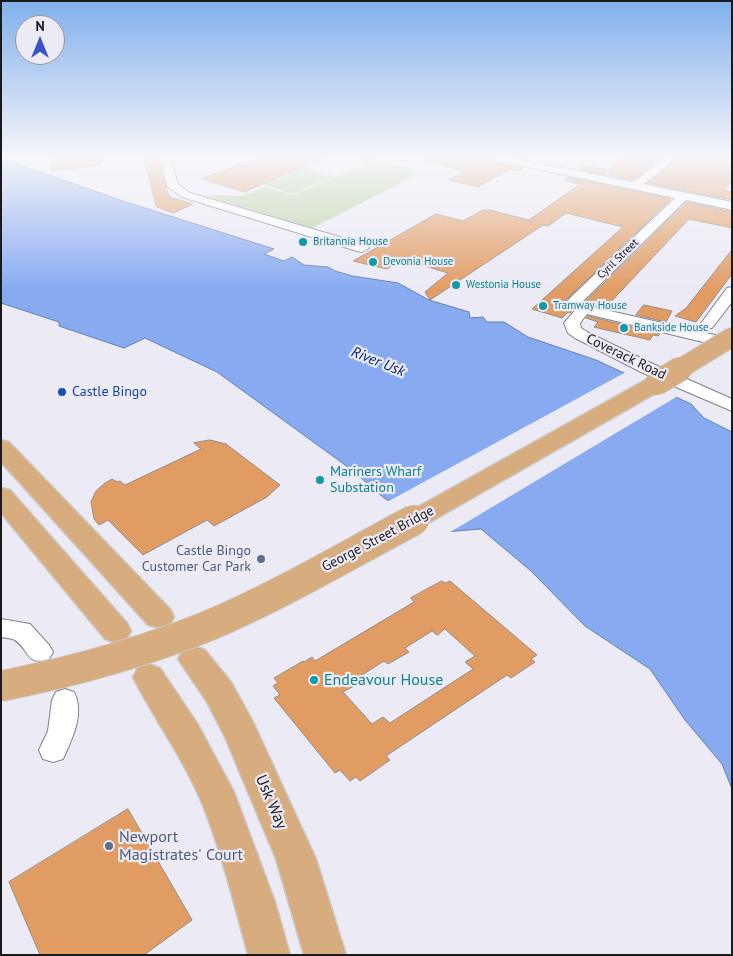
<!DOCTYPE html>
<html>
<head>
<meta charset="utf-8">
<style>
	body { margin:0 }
	#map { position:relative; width:733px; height:956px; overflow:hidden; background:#eceaf5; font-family:"PT Sans",sans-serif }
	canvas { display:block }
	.frame { position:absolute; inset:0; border:2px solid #1a191d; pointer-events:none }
	.north { position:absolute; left:15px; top:15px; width:50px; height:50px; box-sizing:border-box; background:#eceaf5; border:1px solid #98969f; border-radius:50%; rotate:0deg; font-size:14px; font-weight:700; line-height:20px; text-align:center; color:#1a191d }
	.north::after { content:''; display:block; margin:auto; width:18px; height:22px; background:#3a54c6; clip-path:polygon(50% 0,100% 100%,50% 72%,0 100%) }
</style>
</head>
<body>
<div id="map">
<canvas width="733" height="956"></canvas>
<div class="frame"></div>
<div class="north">N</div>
</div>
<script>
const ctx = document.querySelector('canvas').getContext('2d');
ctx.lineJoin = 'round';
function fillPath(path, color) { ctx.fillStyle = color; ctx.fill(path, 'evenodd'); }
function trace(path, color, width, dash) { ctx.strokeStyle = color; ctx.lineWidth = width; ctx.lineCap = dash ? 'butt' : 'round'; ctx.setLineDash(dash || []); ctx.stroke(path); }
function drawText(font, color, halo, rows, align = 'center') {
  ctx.font = font + ' "PT Sans",sans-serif'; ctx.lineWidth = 4.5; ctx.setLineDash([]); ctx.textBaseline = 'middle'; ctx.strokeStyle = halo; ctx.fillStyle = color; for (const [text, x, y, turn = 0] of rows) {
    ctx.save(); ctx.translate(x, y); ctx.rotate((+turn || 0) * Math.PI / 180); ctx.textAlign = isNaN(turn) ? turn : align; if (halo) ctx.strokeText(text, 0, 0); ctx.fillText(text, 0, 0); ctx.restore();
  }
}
fillPath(new Path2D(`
	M358 156H373L369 158 414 169 415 176 312 228 206 196 214 195 242 196 263 187 294 195 364 164Z
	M302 167 334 176 293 194 264 185 295 172 287 169Z`), '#b6d19e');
const water = new Path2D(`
	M1 158 123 201 274 249 264 254 284 261 292 257 304 265 328 267 335 271 353 276 398 283 429 300 469 312 470 318 483 317 487 322H504L528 337 596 360 691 404 704 418 732 432V789L722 764 685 720 650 669 585 626 531 571 481 529 444 532 384 498 352 470 217 372 145 338 124 348 59 326V322L1 303Z`);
fillPath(water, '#87aaf1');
trace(water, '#667eb1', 1);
fillPath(new Path2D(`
	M626 372 678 396 447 534H443L387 502Z`), '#eceaf5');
const building = new Path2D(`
	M52 156H102V165L52 171Z
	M143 156H157L169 197 193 204 173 213 157 207Z
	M262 156H330L244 192 202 179Z
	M425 156H482L489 161 523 168 519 171 510 169 478 187 449 180 466 171 424 161Z
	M629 156H665L633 180 578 169 584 165 609 170 620 159 626 160Z
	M681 156H732V181L724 190 732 192V200L648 183Z
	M568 177 671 199 569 297 566 300 568 305 577 306 570 313 568 312 562 318 532 309 623 227 566 213 548 226 543 225 430 300 425 292 448 273 401 259 387 269 353 261 436 214 463 221 483 210H490L529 220 580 184 565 180Z
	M687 202 732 212V228L689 219 605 308 584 303Z
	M732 250V274L696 322 675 316 686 308Z
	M644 305 672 311 666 322 636 315Z
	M588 316 660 334 658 336 653 335 650 340 602 329 594 327 598 322 586 318Z
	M210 440 226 444 280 485 267 497 214 526 207 520 143 555 108 520 99 525 94 519 91 502 96 491 105 483 112 479 117 482 120 481 125 485 201 449 194 443Z
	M442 581 445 583 450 581 537 655 531 659 535 662 511 678 507 675 386 756 390 760 360 781 356 777 350 781 340 770 335 773 274 698 280 695 273 686 278 683 274 678 303 661 304 662 312 657 315 661 414 602 411 598ZM445 629 475 656 465 662 473 669 390 723 383 717 372 724 343 692 354 686 351 682 384 661 388 664 409 652 405 648 432 631 437 635Z
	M128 809 192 920 144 955H40L9 882Z`);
fillPath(building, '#e19c64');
trace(building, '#958b85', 1);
const minor = new Path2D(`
	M160 156H170L178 184 190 193 367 245 369 248 362 252 357 251 182 197 167 186Z
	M484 156H504L633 182 668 156H679L644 184 732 202V210L686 200 580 304H570L568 301 570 298 675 198 489 159Z
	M732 287V302L712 328H702L699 325 702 322 727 288Z
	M584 305 732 339V349L587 314 580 323 581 328 587 332 653 364 732 399V411L641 372 575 338 568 333 564 323 579 306Z
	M1 619 30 624 49 645 53 652 49 659C25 667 29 647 13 639 10 638 5 638 1 637Z
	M65 689 74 692C85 714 72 739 63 759L53 762 43 759 39 750 48 731 52 700 56 692Z`);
const major = new Path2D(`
	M657 377 665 378 668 383 665 388 425 525 416 528 407 525 403 519 407 513 649 378Z
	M1 440 9 442 170 609 174 617 170 625 159 628 148 625 1 462Z
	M1 488 10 490 127 623 131 631 127 639 116 643 105 639 1 513Z
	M194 646 205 650 231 682 253 722 316 859 346 955H304L276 859 225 737 207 702 178 659 183 650Z
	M149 664 160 668 197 723 234 792 275 902 290 955H248C235 906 222 855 204 808 186 762 155 721 133 677L138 668Z`);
trace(minor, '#817f89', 2);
trace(major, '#cdcccd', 3);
fillPath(minor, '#fff');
fillPath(major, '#d7ac7f');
const majorBridgeFar2 = new Path2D(`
	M678 370 732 337`);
const majorBridgeFar1 = new Path2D(`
	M657 383 680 369
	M411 521 416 519`);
const majorBridge = new Path2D(`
	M1 686C72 672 141 653 208 626 279 596 346 556 414 520`);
trace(majorBridgeFar2, '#cdcccd', 21, []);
trace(majorBridgeFar1, '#cdcccd', 26, []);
trace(majorBridge, '#cdcccd', 32, []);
trace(majorBridgeFar2, '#d7ac7f', 19);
trace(majorBridgeFar1, '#d7ac7f', 24);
trace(majorBridge, '#d7ac7f', 30);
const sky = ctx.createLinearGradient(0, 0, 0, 290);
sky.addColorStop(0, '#81b0ec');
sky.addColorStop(0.54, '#f6f6fa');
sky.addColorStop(1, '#f6f6fa00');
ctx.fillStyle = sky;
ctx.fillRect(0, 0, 733, 290);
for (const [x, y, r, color] of [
	[303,242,5,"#0f9aa8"],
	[373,262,5,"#0f9aa8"],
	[456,285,5,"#0f9aa8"],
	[543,306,5,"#0f9aa8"],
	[624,328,5,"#0f9aa8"],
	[62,392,5,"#1a4fb4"],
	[320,480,5,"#0f9aa8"],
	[261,559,5,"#5c6f8a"],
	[314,680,5,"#0f9aa8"],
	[109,846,5,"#5c6f8a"]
]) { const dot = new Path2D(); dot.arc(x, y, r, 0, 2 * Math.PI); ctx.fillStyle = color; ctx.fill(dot); trace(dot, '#eceaf5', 2); }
drawText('11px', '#0d838f', '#eceaf5', [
	["Britannia House",313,242],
	["Devonia House",383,262],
	["Westonia House",466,285],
	["Tramway House",553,306],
	["Bankside House",634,328]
], 'left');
drawText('11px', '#1a191d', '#eceaf5', [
	["Cyril Street",618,259,-44]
]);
drawText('14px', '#1a191d', '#eceaf5', [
	["Coverack Road",626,357,26],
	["George Street Bridge",378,539,-28]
]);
drawText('14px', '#164399', '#eceaf5', [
	["Castle Bingo",72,392]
], 'left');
drawText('14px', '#0d838f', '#eceaf5', [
	["Mariners Wharf",330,472],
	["Substation",330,488]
], 'left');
drawText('14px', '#4e5e75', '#eceaf5', [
	["Castle Bingo",251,551],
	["Customer Car Park",251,567]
], 'right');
drawText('italic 15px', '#072675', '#eceaf5', [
	["River Usk",378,362,22]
]);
drawText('16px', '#0d838f', '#eceaf5', [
	["Endeavour House",324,680]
], 'left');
drawText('16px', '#1a191d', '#eceaf5', [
	["Usk Way",271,802,67]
]);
drawText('16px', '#4e5e75', '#eceaf5', [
	["Newport",119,837],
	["Magistrates' Court",119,855]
], 'left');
</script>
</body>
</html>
